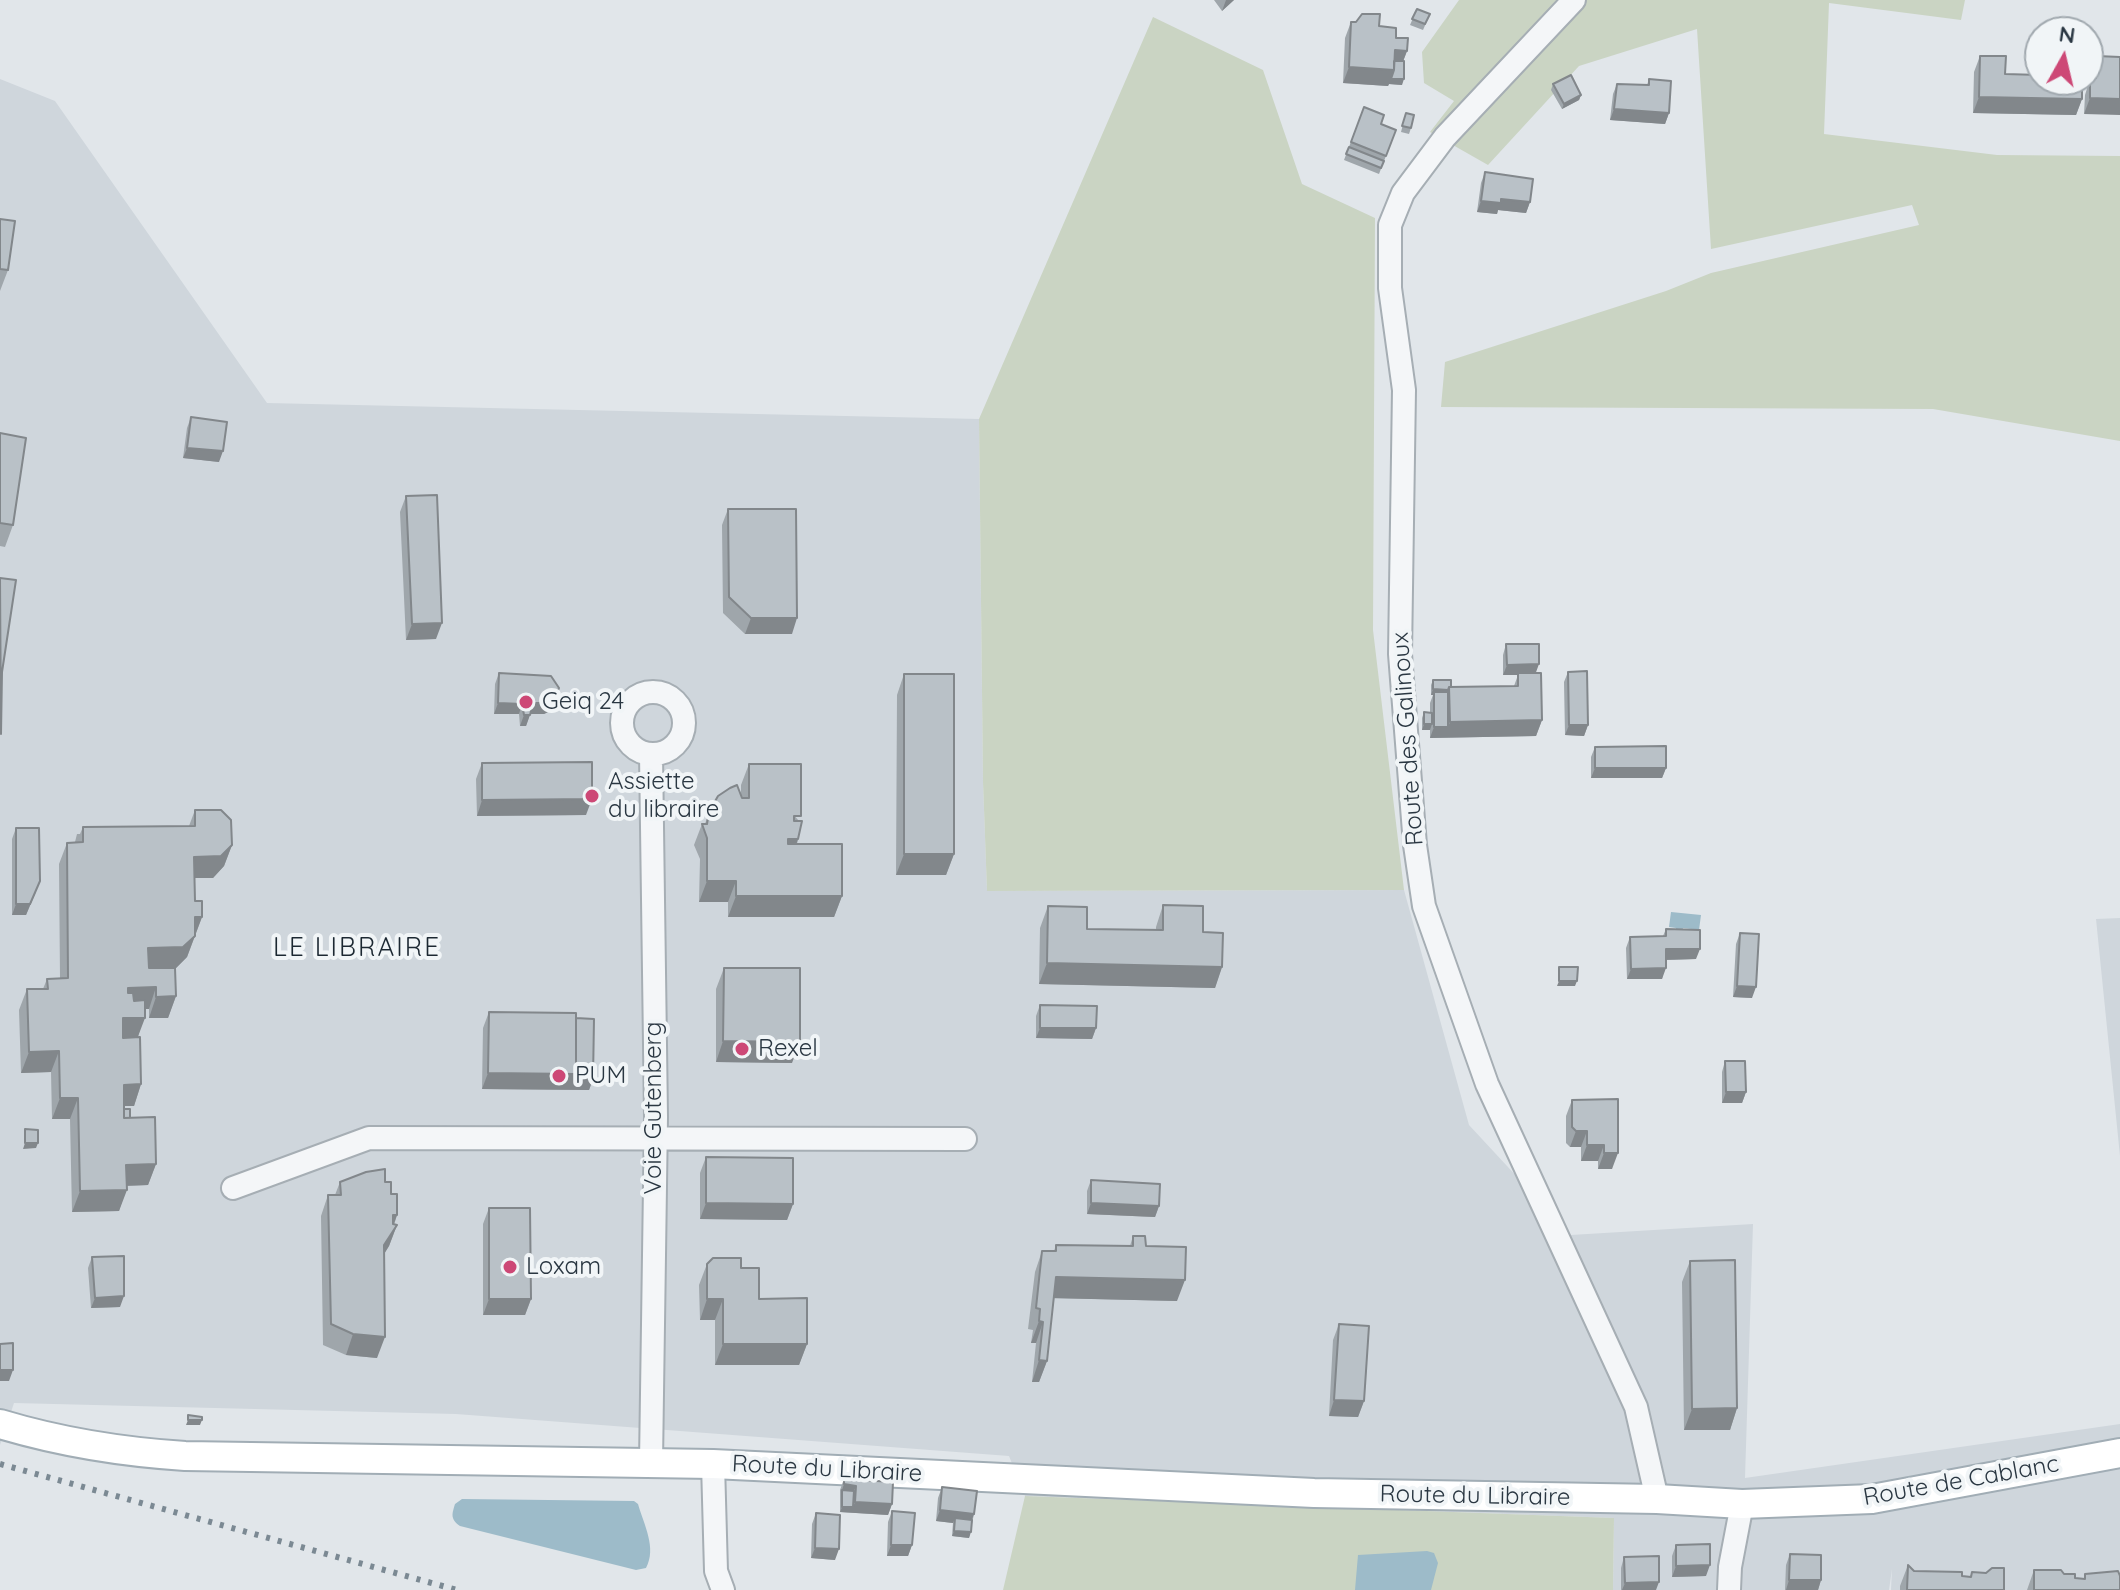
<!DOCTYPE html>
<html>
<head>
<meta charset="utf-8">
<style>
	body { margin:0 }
	#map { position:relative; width:2120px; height:1590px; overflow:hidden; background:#e1e6ea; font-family:Quicksand,sans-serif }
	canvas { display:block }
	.north { position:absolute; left:2024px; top:16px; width:80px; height:80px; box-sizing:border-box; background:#f1f5f7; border:2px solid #a1a9af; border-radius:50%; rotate:8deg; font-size:22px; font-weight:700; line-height:32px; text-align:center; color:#2a3742 }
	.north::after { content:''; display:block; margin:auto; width:28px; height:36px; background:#cd4876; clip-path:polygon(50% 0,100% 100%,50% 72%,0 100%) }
</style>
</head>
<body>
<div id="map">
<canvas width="2120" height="1590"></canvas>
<div class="north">N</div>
</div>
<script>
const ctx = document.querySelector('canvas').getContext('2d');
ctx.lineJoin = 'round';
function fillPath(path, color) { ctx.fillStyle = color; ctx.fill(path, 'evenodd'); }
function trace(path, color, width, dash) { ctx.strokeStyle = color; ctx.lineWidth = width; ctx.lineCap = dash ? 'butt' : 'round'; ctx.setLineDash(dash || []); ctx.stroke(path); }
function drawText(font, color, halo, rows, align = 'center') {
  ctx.font = font + ' Quicksand,sans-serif'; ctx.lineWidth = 8; ctx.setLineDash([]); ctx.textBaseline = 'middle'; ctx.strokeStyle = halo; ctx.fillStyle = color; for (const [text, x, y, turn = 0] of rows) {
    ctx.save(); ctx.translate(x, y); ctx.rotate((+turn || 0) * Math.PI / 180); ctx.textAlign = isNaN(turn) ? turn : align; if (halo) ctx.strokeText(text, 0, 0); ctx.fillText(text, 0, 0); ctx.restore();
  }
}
fillPath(new Path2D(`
	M0 79 55 101 267 403 979 419 983 782 987 891 1404 890 1469 1125 1571 1235 1753 1224 1745 1478 2120 1424V1590H1891L1892 1569 1889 1590H1613L1614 1518 1025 1496 1009 1456 456 1414 14 1403 0 1445Z
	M2120 918V1156L2096 919Z`), '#cfd6dc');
fillPath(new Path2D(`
	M1459 0H1965L1961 20 1829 3 1824 134 1997 155 2120 156V441L1933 409 1441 407 1445 362 1666 291 1711 273 1919 225 1912 205 1711 249 1697 29 1579 66 1488 165 1430 132 1454 101 1424 83 1422 52Z
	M1153 17 1263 70 1302 184 1375 218 1373 630 1404 890 987 891 983 782 979 419Z
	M1025 1496 1614 1518 1613 1590H1003Z`), '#cad4c3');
fillPath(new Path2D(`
	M1671 912 1701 915 1699 930 1683 928 1682 936 1676 935V928L1669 927Z
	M462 1499 634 1501 638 1504C644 1525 657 1548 646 1568L636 1570 460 1526C450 1519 452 1514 455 1504Z
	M1427 1551 1434 1553 1438 1563 1431 1590H1355L1358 1555Z`), '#9dbbc9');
const minor = new Path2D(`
	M1574 0 1445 137 1403 193 1390 225V288L1404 390 1400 654 1415 845 1424 906 1487 1084 1636 1407 1657 1499
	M622 723a31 31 0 1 1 62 0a31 31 0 1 1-62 0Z
	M233 1188 369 1138 965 1139
	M651 1462 656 1117 651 754
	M713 1464 716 1571 723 1590
	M1729 1590 1730 1567 1742 1504`);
const major = new Path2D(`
	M0 1424C60 1442 122 1452 185 1456L713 1464 1314 1493 1657 1499 1742 1504 1872 1499 2120 1453`);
trace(minor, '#a6aeb4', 26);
trace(major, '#a1adb5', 32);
trace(minor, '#f4f6f8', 22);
trace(major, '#fff', 28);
trace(new Path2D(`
	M0 1464 457 1590`), '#7b8993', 6, [4, 8]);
fillPath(new Path2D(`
	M1214 0H1234L1222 11Z
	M1417 9 1430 14 1423 30 1410 25Z
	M1351 22H1356L1379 26 1396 38 1407 51 1403 61 1402 85 1389 84 1388 86 1343 83 1345 38Z
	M1980 56 2005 74 2082 99 2076 115 1973 113 1974 72Z
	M2097 56 2120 57 2084 114 2085 95Z
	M1649 79 1669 113 1665 124 1610 120 1613 94 1617 84 1647 85Z
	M1553 84 1581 95 1579 100 1562 109 1551 90Z
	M1364 107 1381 124 1396 130 1379 174 1344 160Z
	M1406 113 1411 128 1409 134 1401 132Z
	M1485 172 1530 202 1526 213 1498 210 1497 214 1477 212 1481 183Z
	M0 219 8 270 0 291Z
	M191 417 219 462 183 458 187 428Z
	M0 433 13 525 5 547 0 546Z
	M406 496 436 639 406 640 400 512Z
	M728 509 792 634H745L723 613 722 525Z
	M1506 644 1536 673 1542 720 1536 736 1430 738V730H1422V718L1424 712H1430V703L1433 695H1431V685L1433 680 1451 687 1514 686 1518 675H1503V655Z
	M1568 672 1588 725 1584 736 1565 735 1564 682Z
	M499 673 552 710 544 714H530L526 726H520L519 714H494L495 684Z
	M904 674 954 854 946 875H896L897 695Z
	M1595 747 1666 768 1662 778H1591V757Z
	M482 763 586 815 477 816 476 779Z
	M749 764 799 821 798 839 797 844 842 896 834 917H728V902H699L700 859 694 845 702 824H705L709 812 741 797V785Z
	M195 810 232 845 224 866 213 878H194L195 901 202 917 187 957 175 969 176 996 168 1018H149V1009H145L138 1037 141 1084 134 1106H124V1109L156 1164 148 1185 127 1186 119 1211 72 1212 70 1119H52L51 1072 21 1073 19 1010 27 989H43L47 979 60 978 59 864 67 843 75 842 77 834H80L83 827 189 826Z
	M16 828 36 892 26 915H12V839Z
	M1163 905 1203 932 1222 967 1215 988 1039 984 1040 928 1048 906 1087 929 1156 930V927Z
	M1666 929 1696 959 1666 960 1662 979H1627L1626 948 1630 937 1663 936Z
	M1740 933 1752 998 1733 997 1736 944Z
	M724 968 792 1063 716 1062V989Z
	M1040 1005 1096 1028 1092 1039 1036 1038V1016Z
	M489 1012 576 1018 593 1079 589 1090 482 1089 483 1028Z
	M1725 1061 1746 1092 1742 1103H1722V1072Z
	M1618 1099 1612 1169H1598V1161H1581V1147H1570L1566 1143V1116L1572 1100Z
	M706 1157 793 1204 787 1220 700 1219V1173Z
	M1091 1180 1159 1206 1155 1217 1087 1214V1191Z
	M340 1182H385L391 1194 397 1215 394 1225H397L389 1246 384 1254 377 1358 346 1355 323 1345 321 1216 328 1195H335Z
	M489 1208 531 1299 525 1315H483V1224Z
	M1133 1236 1146 1246 1177 1301 1054 1298 1047 1361 1039 1382H1032L1036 1343H1031L1033 1330 1028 1329 1035 1272 1042 1251H1054L1056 1245 1130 1246Z
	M92 1257 120 1307 91 1308 88 1268Z
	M1690 1261 1737 1408 1730 1430H1684L1682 1282Z
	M707 1264 741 1268 759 1299 807 1344 799 1365H715V1320H700L699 1285Z
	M1339 1324 1364 1401 1358 1417 1329 1416 1333 1340Z
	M844 1479 892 1504 888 1515 840 1512V1490Z
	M942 1487 974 1514 969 1538 952 1536 953 1523 936 1521 938 1498Z
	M892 1511 912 1545 908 1556H887L888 1522Z
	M816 1513 835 1560 811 1558 812 1524Z
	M1676 1545 1706 1576 1672 1577V1556Z
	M1790 1554 1821 1580 1818 1590H1785L1786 1565Z
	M1624 1557 1656 1590H1621V1568Z
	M1908 1565 1914 1571 1970 1577 1972 1572 2004 1590H1900V1586Z
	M2034 1570 2064 1574 2075 1578 2084 1579 2085 1574 2120 1590H2027Z`), '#9fa6ab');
fillPath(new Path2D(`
	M1226 0H1234L1222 11Z
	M1395 50 1407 51 1401 67 1391 66Z
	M1349 67 1394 70 1404 79 1402 85 1389 84 1388 86 1343 83Z
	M1581 95 1579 100 1562 109 1564 104Z
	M1979 97 2082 99 2076 115 1973 113Z
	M2090 98 2120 99V115L2084 114Z
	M1614 109 1669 113 1665 124 1610 120Z
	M1501 199 1530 202 1526 213 1498 210 1497 214 1477 212 1481 201Z
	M187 448 223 451 219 462 183 458Z
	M751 618H797L792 634H745Z
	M442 623 436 639 406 640 412 624Z
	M1539 664 1535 675H1503L1507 665Z
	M1433 689 1448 690 1446 695H1431Z
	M555 699 552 710 544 714H529L533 703Z
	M498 703 522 704 519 714H494Z
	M524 715H530L526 726H520Z
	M1542 720 1536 736 1430 738 1434 727H1448L1450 722Z
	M1424 724H1432L1430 730H1422Z
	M1569 725H1588L1584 736 1565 735Z
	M1595 768H1666L1662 778H1591Z
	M592 799 586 815 477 816 482 800Z
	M788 839H798L791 860Z
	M232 845 224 866 213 878H186L194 857Z
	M904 854H954L946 875H896Z
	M40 881 26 915H12L16 904Z
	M707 881H736L728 902H699Z
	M736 896H842L834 917H728Z
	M195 917H202L187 957 175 969H141L148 948Z
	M1666 949H1700L1696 959 1662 960Z
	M1047 963 1222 967 1215 988 1039 984Z
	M1666 968 1662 979H1627L1631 969Z
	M1559 981H1577L1575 986H1557Z
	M1737 986 1756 987 1752 998 1733 997Z
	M156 987 149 1009H121L128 988Z
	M176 996 168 1018H149L156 997Z
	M123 1018H145L137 1039 115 1040Z
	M1040 1028H1096L1092 1039 1036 1038Z
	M723 1041 800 1042 792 1063 716 1062Z
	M59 1051 51 1072 21 1073 29 1052Z
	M488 1073 576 1074 593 1079 589 1090 482 1089Z
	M141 1084 134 1106H116L124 1085Z
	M1726 1092H1746L1742 1103H1722Z
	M60 1098H78L70 1119H52Z
	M1576 1131H1587L1581 1147H1570Z
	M25 1143H38L36 1148 23 1149Z
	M1587 1145H1604L1598 1161H1581Z
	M1604 1153H1618L1612 1169H1598Z
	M156 1164 148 1185 119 1186 126 1165Z
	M127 1190 119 1211 72 1212 80 1191Z
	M706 1203 793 1204 787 1220 700 1219Z
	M1091 1203 1159 1206 1155 1217 1087 1214Z
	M393 1215H397L390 1235 397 1225 389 1246 376 1267Z
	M1056 1277 1185 1280 1177 1301 1048 1298Z
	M124 1296 120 1307 91 1308 95 1298Z
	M489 1299H531L525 1315H483Z
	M707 1299H723L715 1320H700Z
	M1039 1321 1043 1322 1036 1343H1031Z
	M353 1334 385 1337 377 1358 346 1355Z
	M723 1344H807L799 1365H715Z
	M1039 1360 1047 1361 1039 1382H1032Z
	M0 1370H13L9 1381H0Z
	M1334 1400 1364 1401 1358 1417 1329 1416Z
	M1737 1408 1730 1430H1684L1692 1409Z
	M188 1420H202L200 1425H186Z
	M844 1484 856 1486 852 1496 842 1490Z
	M855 1502 892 1504 888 1515 840 1512 842 1507H853Z
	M940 1510 974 1514 970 1525 955 1518 953 1523 936 1521Z
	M954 1531 971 1532 969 1538 952 1536Z
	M891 1545H912L908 1556H887Z
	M815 1548 839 1549 835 1560 811 1558Z
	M1710 1565 1706 1576 1672 1577 1676 1566Z
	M1789 1580H1821L1818 1590H1786Z
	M1659 1582 1656 1590H1622L1625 1583Z`), '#82878b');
const building = new Path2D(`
	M1417 9 1430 14 1425 24 1412 19Z
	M1362 14H1380L1379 26 1396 28V38H1408L1407 51 1395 50 1394 70 1349 67 1351 22H1356Z
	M1980 56H2006L2005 74 2040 75V80H2082V99L1979 97Z
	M2097 56 2120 57V99L2090 98V79L2096 78Z
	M1394 61H1404V79H1391L1394 70Z
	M1571 75 1581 95 1564 104 1553 84Z
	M1649 79 1671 81 1669 113 1614 109 1617 84 1649 85Z
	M1364 107 1384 115 1381 124 1396 130 1386 156 1351 142Z
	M1406 113 1414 115 1411 128 1402 126Z
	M1349 147 1384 161 1381 168 1346 154Z
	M1485 172 1533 179 1530 202 1501 199V203L1481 201Z
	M0 219 15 221 8 270 0 269Z
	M191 417 227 422 223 451 187 448Z
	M0 433 26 438 13 525 0 523Z
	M437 495 442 623 412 624 406 496Z
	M728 509H796L797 618H751L729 597Z
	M0 578 16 580 2 672 1 734Z
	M1506 644H1539V664L1507 665Z
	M1587 671 1588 725H1569L1568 672Z
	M499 673 551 676 559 688 555 699 548 703H533L530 715H524L522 704 498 703Z
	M1518 673H1541L1542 720 1450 722 1449 687 1518 686Z
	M904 674H954V854H904Z
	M1433 680H1451V687H1449L1448 690 1433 689Z
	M1434 692H1448V727H1434Z
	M1424 712 1432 713V724H1424Z
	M1666 746V768H1595V747Z
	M592 762V799L482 800V763Z
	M749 764H801V816H794V821H802L798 839H788V844H842V896H736V881H707V838L702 824H707L709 812 718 796 730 788 737 785 742 798H749Z
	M195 810H221L231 820 232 845 221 856 194 857 195 901H202V917H195V936L183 947 148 948 149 968H175L176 996 156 997V987L128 988V993H133L134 1001 145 1000V1018H123V1038L140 1037 141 1084 124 1085V1118L155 1117 156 1164 126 1165 127 1190 80 1191 78 1098H60L59 1051 29 1052 27 989H48L47 979 68 978 67 843 83 842V827L195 826Z
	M16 828H39L40 881 30 904H16Z
	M1163 905 1203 906V932L1223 933 1222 967 1047 963 1048 906 1087 907V929L1163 930Z
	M1666 929 1700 930V949H1666V968L1631 969 1630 937 1666 936Z
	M1740 933 1759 934 1756 987 1737 986Z
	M1559 967H1578L1577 981H1559Z
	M724 968H800V1042L723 1041Z
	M1040 1005 1097 1006 1096 1028H1040Z
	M489 1012 576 1013V1074L488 1073Z
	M576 1018 594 1019 593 1079H575L576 1074Z
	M1725 1061H1745L1746 1092H1726Z
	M1618 1099V1153H1604V1145H1587V1131H1576L1572 1127V1100Z
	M124 1109H130V1118H124Z
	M25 1129 38 1130V1143H25Z
	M706 1157 793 1158V1204L706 1203Z
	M385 1169V1182H391V1194H397V1215H393V1224L397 1225 384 1245 385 1337 353 1334 331 1324 328 1195H341L340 1182 366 1172Z
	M1091 1180 1160 1184 1159 1206 1091 1203Z
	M489 1208H530L531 1299H489Z
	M1133 1236H1145L1146 1246 1186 1247 1185 1280 1056 1277 1047 1361 1039 1360 1043 1322 1039 1321 1040 1309 1036 1308 1042 1251H1056V1245L1133 1246Z
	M124 1256V1296L95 1298 92 1257Z
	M713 1258H741V1268H759V1299L807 1298V1344H723V1299H707V1264Z
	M1735 1260 1737 1408 1692 1409 1690 1261Z
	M1339 1324 1369 1326 1364 1401 1334 1400Z
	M13 1343V1370H0V1344Z
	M188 1415 202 1417V1420H188Z
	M844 1479 893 1482 892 1504 855 1502 856 1486 844 1484Z
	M942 1487 977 1491 974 1514 940 1510Z
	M842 1490 854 1491 853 1507H842Z
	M892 1511 915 1513 912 1545H891Z
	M816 1513 840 1515 839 1549 815 1548Z
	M955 1518 972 1520 971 1532 954 1531Z
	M1710 1544V1565L1676 1566V1545Z
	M1790 1554 1821 1555V1580H1789Z
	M1659 1556V1582L1625 1583 1624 1557Z
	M1908 1565 1914 1571 1962 1572V1576L1971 1577 1972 1572 1986 1573 1992 1568H2004V1590H1907Z
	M2034 1570H2061L2064 1574H2075V1578L2085 1579V1574L2118 1571 2120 1576V1590H2034Z`);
fillPath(building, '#b9c1c7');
trace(building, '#82878b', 2);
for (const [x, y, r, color] of [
	[526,702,8,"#cd4876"],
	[592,796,8,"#cd4876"],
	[742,1049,8,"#cd4876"],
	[559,1076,8,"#cd4876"],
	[510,1267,8,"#cd4876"]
]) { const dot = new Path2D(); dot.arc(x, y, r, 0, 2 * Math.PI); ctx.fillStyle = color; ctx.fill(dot); trace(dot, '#f1f5f7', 3); }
drawText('24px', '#2a3742', '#f1f5f7', [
	["Geiq 24",542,702],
	["Assiette",608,782],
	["du libraire",608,810],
	["Rexel",758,1049],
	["PUM",575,1076],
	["Loxam",526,1267]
], 'left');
drawText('24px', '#2a3742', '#f1f5f7', [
	["Route des Galinoux",1408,739,-94],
	["Voie Gutenberg",654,1108,-90],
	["Route du Libraire",827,1469,3],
	["Route de Cablanc",1961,1481,-10],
	["Route du Libraire",1475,1496,1]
]);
ctx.letterSpacing = '2px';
drawText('26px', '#1c2832', '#f1f5f7', [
	["LE LIBRAIRE",357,948]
]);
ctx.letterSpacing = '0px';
</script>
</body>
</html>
